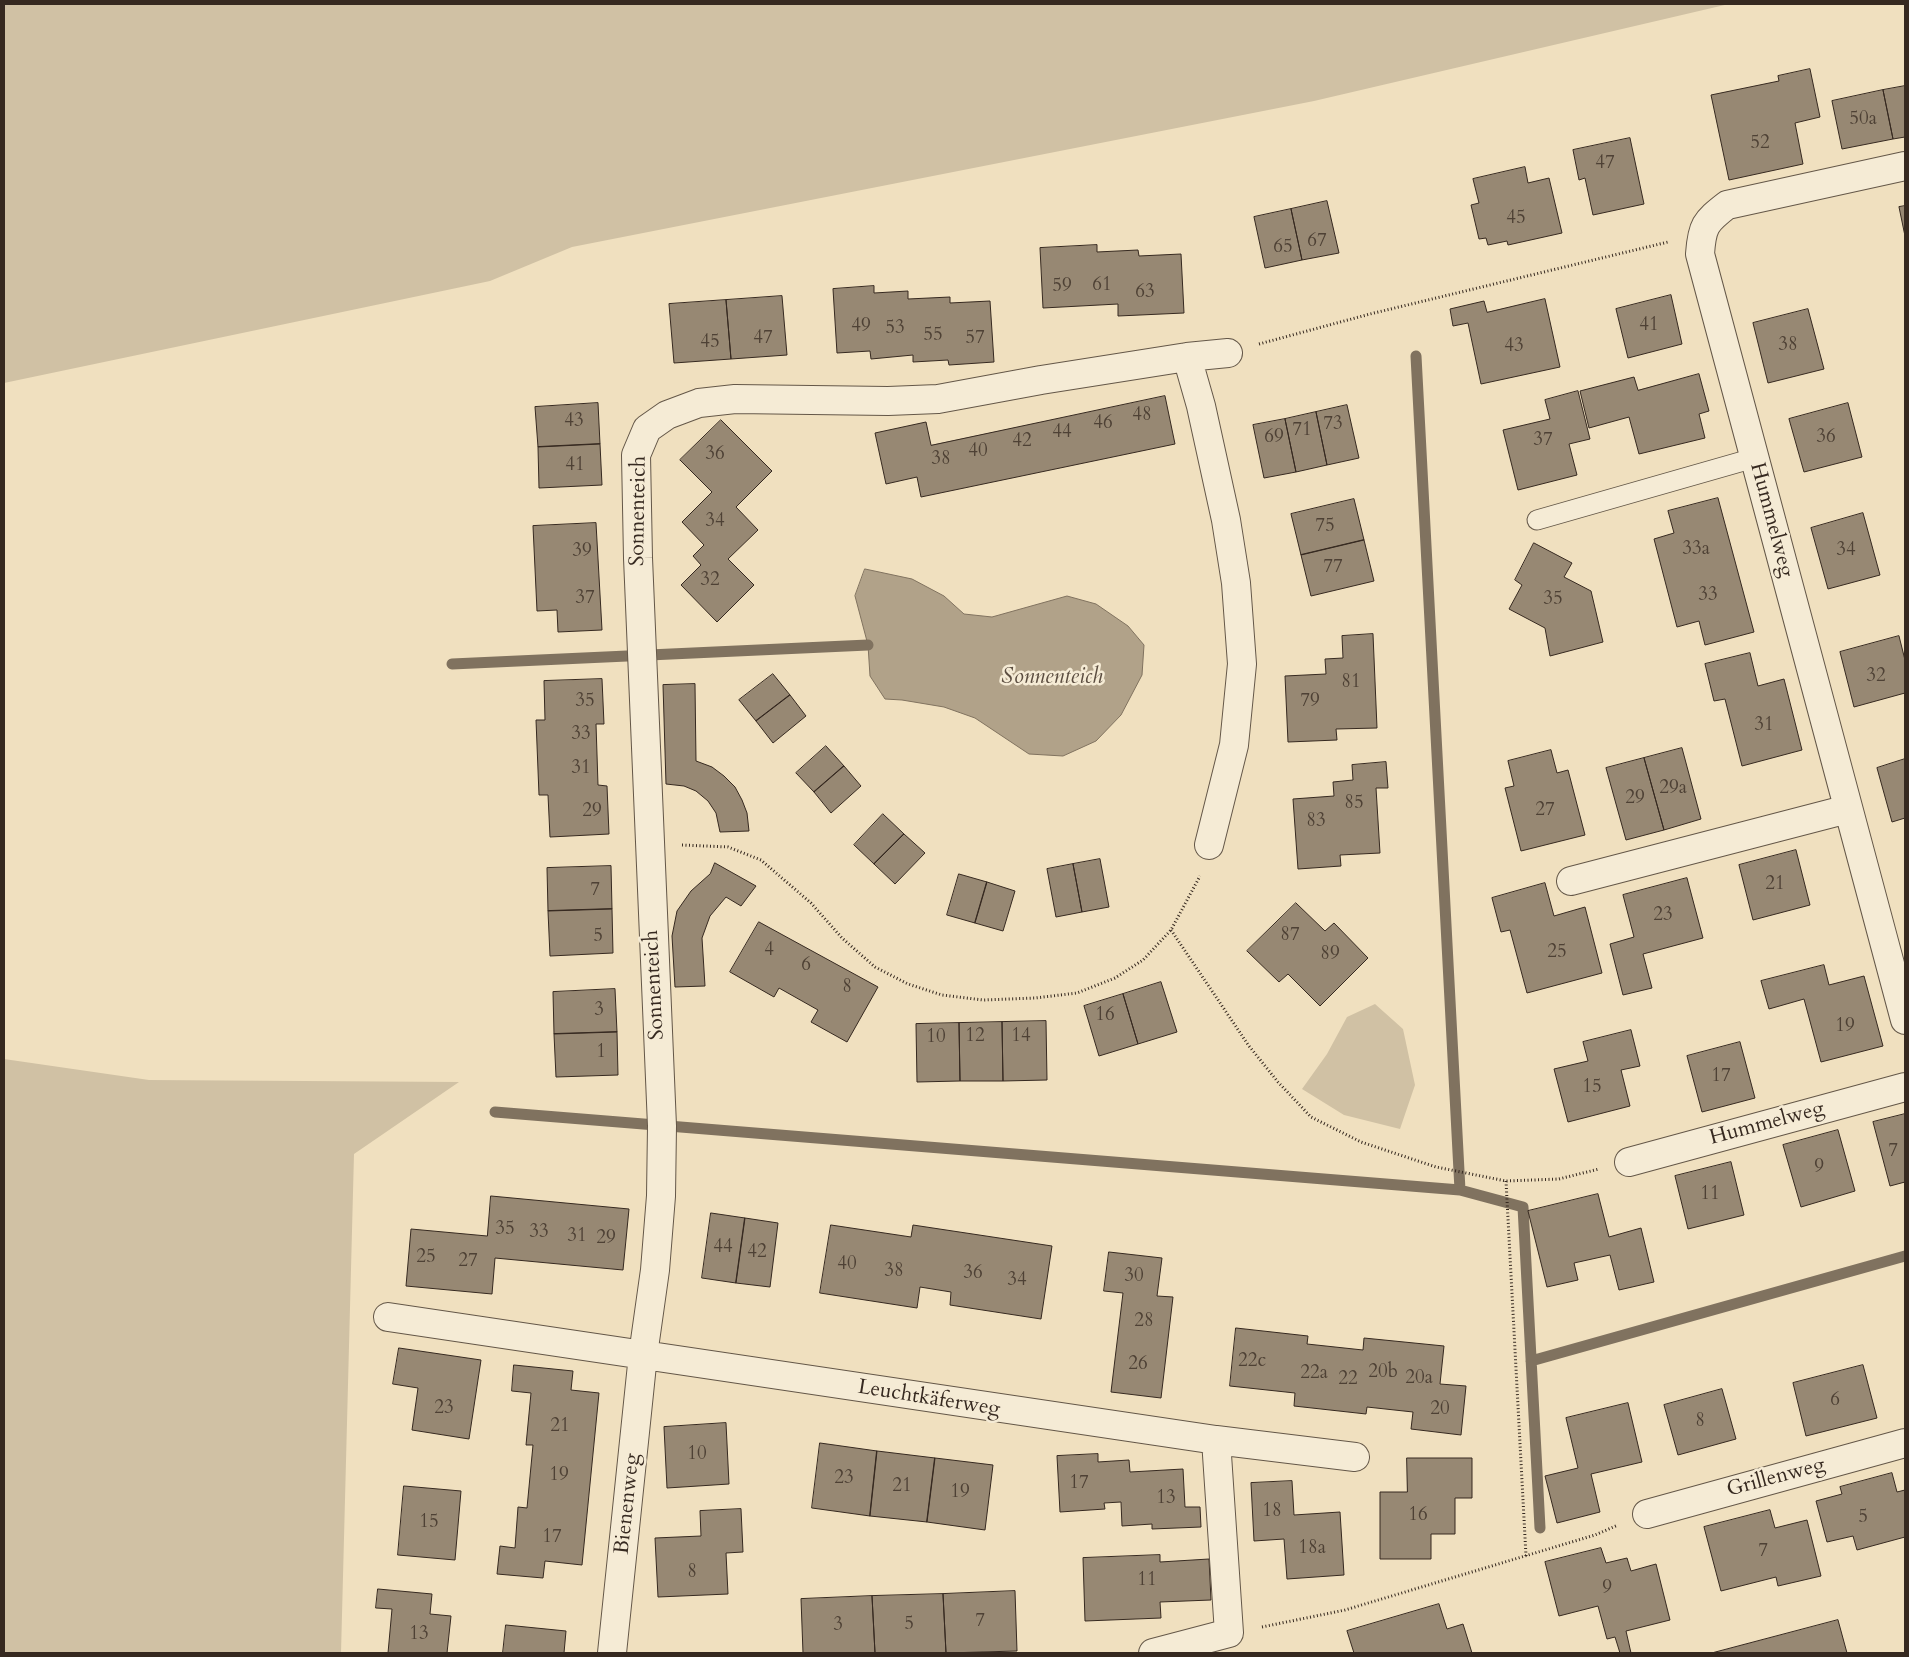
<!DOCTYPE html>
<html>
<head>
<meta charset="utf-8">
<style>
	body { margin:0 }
	#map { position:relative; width:1909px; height:1657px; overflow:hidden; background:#f0e0bf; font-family:Cardo,serif }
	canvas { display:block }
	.frame { position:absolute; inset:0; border:5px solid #362920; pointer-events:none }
</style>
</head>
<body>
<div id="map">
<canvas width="1909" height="1657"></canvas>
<div class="frame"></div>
</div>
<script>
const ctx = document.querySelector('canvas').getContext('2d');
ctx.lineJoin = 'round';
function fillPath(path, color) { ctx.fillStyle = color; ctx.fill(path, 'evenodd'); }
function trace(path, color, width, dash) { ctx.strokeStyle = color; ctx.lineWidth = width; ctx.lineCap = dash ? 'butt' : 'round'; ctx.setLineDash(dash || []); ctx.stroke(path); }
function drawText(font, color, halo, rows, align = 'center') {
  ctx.font = font + ' Cardo,serif'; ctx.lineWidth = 5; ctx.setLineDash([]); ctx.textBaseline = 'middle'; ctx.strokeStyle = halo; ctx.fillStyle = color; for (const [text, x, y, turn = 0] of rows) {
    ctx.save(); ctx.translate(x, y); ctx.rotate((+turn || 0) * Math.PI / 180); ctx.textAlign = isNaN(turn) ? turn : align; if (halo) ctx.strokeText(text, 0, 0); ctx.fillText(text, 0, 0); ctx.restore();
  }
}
fillPath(new Path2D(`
	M4 4H1729L1314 101 572 247 490 281 4 383Z
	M1375 1004 1403 1029 1415 1085 1400 1129 1344 1115 1302 1089 1327 1054 1347 1017Z
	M4 1059 149 1080 459 1082 354 1154 341 1653H4Z`), '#d0c1a4');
const water = new Path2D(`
	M865 569 912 579 944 596 964 614 992 617 1067 596 1096 604 1128 626 1144 645 1142 675 1121 715 1096 741 1063 756 1029 754 975 718 944 707 902 700 885 699 870 676 868 645 855 596Z`);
fillPath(water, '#b1a289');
trace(water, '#80725f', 1);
trace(new Path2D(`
	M1416 356 1460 1190
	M452 664 868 645
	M495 1112 1460 1190 1523 1207 1540 1528
	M1531 1361 1905 1256`), '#80725f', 11);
const building = new Path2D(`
	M1810 69 1820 117 1795 123 1803 164 1729 180 1711 95 1779 81 1778 76Z
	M1905 86V137L1893 139 1883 90Z
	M1883 90 1893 139 1842 149 1832 101Z
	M1630 138 1644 204 1593 215 1585 178 1579 180 1573 150Z
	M1525 167 1528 183 1549 178 1562 233 1508 245 1507 241 1488 245 1486 238 1479 239 1471 205 1479 203 1473 179Z
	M1327 201 1339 253 1302 260 1291 209Z
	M1905 206V236L1899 207Z
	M1291 209 1302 260 1265 268 1254 217Z
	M1097 245V252L1138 250 1139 256 1181 254 1184 313 1118 316V304L1043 308 1040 248Z
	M874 286V293L908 291V299L950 297V303L990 301 994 362 949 365 948 360 913 362V355L871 359 870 351 837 353 833 289Z
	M1671 295 1682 344 1628 358 1616 309Z
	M782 296 787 355 731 359 726 300Z
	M1545 299 1560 367 1481 384 1468 323 1453 326 1450 309 1484 301 1487 312Z
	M726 300 731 359 674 363 669 304Z
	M1808 309 1824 369 1768 383 1753 323Z
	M1699 374 1709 411 1699 414 1705 438 1639 454 1629 417 1589 428 1580 391 1634 377 1638 390Z
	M1578 391 1590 439 1569 444 1577 475 1518 490 1503 430 1550 419 1545 400Z
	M1165 396 1175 444 921 497 917 477 886 484 875 433 926 422 931 445Z
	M598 403 600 444 538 447 535 407Z
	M1848 403 1862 457 1804 472 1789 419Z
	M1347 405 1359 458 1327 465 1316 412Z
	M1316 412 1327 465 1296 472 1285 419Z
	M1285 419 1296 472 1264 478 1253 425Z
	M721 420 772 471 736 507 758 530 728 559 754 585 717 622 681 585 701 565 693 556 704 545 682 522 712 492 680 460Z
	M600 444 602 485 539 488 538 447Z
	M1718 498 1754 632 1705 645 1699 621 1677 627 1654 539 1674 533 1668 511Z
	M1354 499 1364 540 1301 555 1291 514Z
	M1863 513 1880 575 1828 589 1811 528Z
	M596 523 602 630 558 632 557 610 537 611 533 526Z
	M1364 540 1374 581 1311 596 1301 555Z
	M1534 543 1572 563 1564 577 1591 591 1603 642 1550 656 1545 628 1509 609 1522 585 1515 580Z
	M1373 634 1377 728 1336 729 1337 740 1288 742 1285 676 1326 674 1325 659 1343 658 1342 636Z
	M1899 636 1905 660V693L1854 707 1840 652Z
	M1750 653 1758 686 1784 679 1802 750 1742 766 1725 699 1714 701 1705 664Z
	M773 674 790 695 756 721 739 700Z
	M602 679 604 724H596L598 785 607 786 609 834 550 837 548 795H539L536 720H545L544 681Z
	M695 684 696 761 712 767 724 776 735 787 742 800 747 813 749 831 720 832 716 813 708 801 696 791 684 786 666 784 663 685Z
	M790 695 806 716 773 743 756 721Z
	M826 746 844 766 814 792 796 773Z
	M1682 748 1701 819 1664 830 1644 758Z
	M1551 750 1557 773 1568 770 1585 835 1521 851 1505 788 1514 786 1508 761Z
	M1644 758 1664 830 1626 840 1606 768Z
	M1905 759V818L1892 822 1877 768Z
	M1386 762 1388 788H1376L1380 853 1340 855 1341 866 1298 869 1293 799 1334 796 1333 782 1353 780 1352 765Z
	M844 766 861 786 831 813 814 792Z
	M883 814 904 834 874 864 854 845Z
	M904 834 925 853 895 884 874 864Z
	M1796 850 1810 905 1753 920 1739 865Z
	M1100 859 1109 907 1082 912 1073 864Z
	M715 863 756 886 741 906 726 897 710 916 702 938 705 986 675 987 672 936 677 911 691 891 710 874Z
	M1073 864 1082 912 1056 917 1047 869Z
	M611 866 612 909 548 911 547 868Z
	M959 874 987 882 975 923 947 915Z
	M1687 878 1703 938 1643 954 1652 988 1623 995 1610 944 1634 937 1623 895Z
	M987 882 1015 891 1003 931 975 923Z
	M1545 883 1554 916 1585 907 1602 973 1527 993 1510 930 1501 932 1492 898Z
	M1296 903 1325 931 1334 923 1368 958 1320 1006 1288 974 1279 982 1247 951Z
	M612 909 613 953 550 956 548 911Z
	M759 922 878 987 847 1042 811 1022 818 1010 779 988 774 997 730 972Z
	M1824 965 1829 985 1864 976 1883 1046 1821 1062 1804 999 1769 1009 1761 981Z
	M1161 982 1177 1032 1138 1044 1123 994Z
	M615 989 617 1032 554 1034 553 992Z
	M1123 994 1138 1044 1099 1056 1084 1006Z
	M1046 1021 1047 1080 1003 1081 1002 1022Z
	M1002 1022 1003 1081H960L959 1023Z
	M959 1023 960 1081 917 1082 916 1024Z
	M1631 1030 1640 1066 1621 1070 1630 1106 1568 1122 1554 1069 1588 1061 1583 1042Z
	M617 1032 618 1075 556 1077 554 1034Z
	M1740 1042 1755 1098 1702 1112 1687 1056Z
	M1905 1114V1182L1890 1186 1873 1122Z
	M1838 1130 1855 1191 1801 1207 1783 1145Z
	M1731 1162 1744 1215 1688 1229 1675 1176Z
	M1598 1194 1609 1237 1641 1228 1654 1282 1619 1290 1610 1255 1574 1263 1578 1280 1547 1287 1528 1211Z
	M491 1196 629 1209 623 1270 495 1258 492 1294 406 1286 411 1229 487 1236Z
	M711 1213 745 1218 736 1283 702 1278Z
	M745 1218 778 1223 770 1287 736 1283Z
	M831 1225 911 1237 913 1225 1052 1246 1041 1319 950 1305 951 1292 920 1287 917 1308 820 1293Z
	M1109 1252 1162 1258 1157 1296 1173 1297 1161 1398 1111 1392 1123 1293 1104 1291Z
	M1236 1328 1308 1336 1307 1344 1363 1350 1364 1338 1444 1346 1440 1384 1466 1386 1461 1435 1411 1429 1413 1412 1367 1407 1366 1414 1294 1406 1295 1393 1230 1386Z
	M399 1348 481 1360 469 1439 412 1430 418 1388 393 1384Z
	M514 1365 573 1371 571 1390 599 1393 582 1565 545 1561 543 1578 497 1574 500 1546 515 1548 518 1507 527 1508 533 1445H526L531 1393 512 1391Z
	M1863 1365 1877 1418 1806 1436 1793 1383Z
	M1722 1389 1736 1439 1678 1455 1664 1405Z
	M1628 1403 1642 1462 1591 1474 1600 1512 1557 1523 1545 1476 1578 1468 1566 1418Z
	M726 1423 729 1484 667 1488 664 1427Z
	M820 1443 877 1451 870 1516 812 1508Z
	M877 1451 935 1458 927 1522 870 1516Z
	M1098 1454V1462L1129 1460 1130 1472 1183 1469 1185 1507H1200L1201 1527 1152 1529V1524L1122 1526 1121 1502 1104 1503 1105 1509 1060 1512 1057 1456Z
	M935 1458 993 1465 985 1530 927 1522Z
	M1407 1458H1472V1498H1455V1534H1431V1559H1380V1492H1407Z
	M1892 1473 1897 1492 1905 1490V1537L1857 1550 1853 1536 1827 1542 1816 1501 1842 1494 1840 1487Z
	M1292 1481 1294 1515 1340 1512 1344 1575 1287 1579 1284 1539 1254 1541 1251 1483Z
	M404 1486 461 1491 455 1560 398 1555Z
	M741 1509 743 1552 726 1553 728 1594 658 1597 655 1538 701 1536 700 1511Z
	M1770 1510 1775 1528 1807 1520 1821 1576 1778 1586 1776 1577 1721 1591 1704 1527Z
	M1601 1548 1606 1563 1627 1558 1631 1571 1656 1564 1670 1620 1626 1631 1631 1653H1620L1615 1637 1607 1639 1598 1606 1559 1616 1545 1562Z
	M1160 1555V1562L1209 1559 1211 1600 1160 1602 1161 1618 1085 1621 1083 1558Z
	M378 1589 432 1594 430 1614 451 1616 447 1653H388L392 1609 376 1608Z
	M1015 1591 1017 1651 946 1653 943 1594Z
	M943 1594 946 1653H875L872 1596Z
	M872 1596 875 1653H803L801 1599Z
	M1439 1604 1447 1629 1463 1624 1472 1653H1354L1347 1631Z
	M1838 1620 1847 1653H1712Z
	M506 1625 566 1631 564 1653H503Z`);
fillPath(building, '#978873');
trace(building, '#362920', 1);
const service = new Path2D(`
	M1537 520 1754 458`);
const minor = new Path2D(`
	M1905 166 1727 205C1705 222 1702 226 1700 254L1905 1020
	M1187 357 1201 406 1226 520 1236 583 1242 664 1234 745 1209 845
	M1571 881 1848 809
	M1629 1162 1905 1087
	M388 1317 1216 1440 1229 1633 1153 1653
	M1216 1440 1355 1457
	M1647 1514 1905 1443
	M612 1653 643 1355 655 1270 661 1196 662 1126 638 558 636 455 647 429 667 415 699 403 735 399 888 401 938 399 1041 380 1187 357 1228 353`);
trace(service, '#645748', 21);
trace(minor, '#645748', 30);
trace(new Path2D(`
	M1259 344 1370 314 1668 242
	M682 845 728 847 761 860 811 903 842 938 875 967 908 984 942 995 983 1000 1035 998 1077 993 1115 978 1143 960 1171 930 1200 876
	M1171 930 1249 1046 1278 1082 1311 1117 1361 1142 1436 1167 1506 1181 1559 1179 1599 1169
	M1506 1181 1526 1556
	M1262 1627 1345 1610 1595 1535 1618 1525`), '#362920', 3, [1, 2.5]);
trace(service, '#f5ebd5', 19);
trace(minor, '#f5ebd5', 28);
drawText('19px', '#4e4135', null, [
	["50a",1863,120],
	["52",1760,144],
	["47",1605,164],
	["45",1516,219],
	["67",1317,242],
	["65",1283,248],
	["61",1102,286],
	["59",1062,287],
	["63",1145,293],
	["41",1649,326],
	["49",861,327],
	["53",895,329],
	["55",933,336],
	["47",763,339],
	["57",975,339],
	["45",710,343],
	["38",1788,346],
	["43",1514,347],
	["48",1142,416],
	["43",574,422],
	["46",1103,424],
	["73",1333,425],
	["71",1302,431],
	["44",1062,433],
	["69",1274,438],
	["36",1826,438],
	["37",1543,441],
	["42",1022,442],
	["40",978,452],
	["36",715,455],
	["38",941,460],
	["41",575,466],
	["34",715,522],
	["75",1325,527],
	["33a",1696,550],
	["34",1846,551],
	["39",582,552],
	["77",1333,568],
	["32",710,581],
	["33",1708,596],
	["37",585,599],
	["35",1553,600],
	["32",1876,677],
	["81",1351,683],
	["35",585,702],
	["79",1310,702],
	["31",1764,726],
	["33",581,735],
	["31",581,769],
	["29a",1673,789],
	["29",1635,799],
	["85",1354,804],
	["27",1545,811],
	["29",592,812],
	["83",1316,822],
	["21",1775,885],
	["7",595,891],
	["23",1663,916],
	["87",1290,936],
	["5",598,937],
	["4",769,951],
	["25",1557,953],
	["89",1330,955],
	["6",806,966],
	["8",847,988],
	["3",599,1011],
	["16",1105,1016],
	["19",1845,1027],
	["12",975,1037],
	["14",1021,1037],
	["10",936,1038],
	["1",601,1053],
	["17",1721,1077],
	["15",1592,1088],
	["7",1893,1152],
	["9",1819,1168],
	["11",1710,1195],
	["35",505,1230],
	["33",539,1233],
	["31",577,1237],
	["29",606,1239],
	["44",723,1248],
	["42",757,1253],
	["25",426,1258],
	["27",468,1262],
	["40",847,1265],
	["38",894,1272],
	["36",973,1274],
	["30",1134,1277],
	["34",1017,1281],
	["28",1144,1322],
	["22c",1252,1362],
	["26",1138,1365],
	["20b",1383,1373],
	["22a",1314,1374],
	["20a",1419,1379],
	["22",1348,1380],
	["6",1835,1401],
	["23",444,1409],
	["20",1440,1410],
	["8",1700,1422],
	["21",560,1427],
	["10",697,1455],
	["19",559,1476],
	["23",844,1479],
	["17",1079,1484],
	["21",902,1487],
	["19",960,1493],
	["13",1166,1499],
	["18",1272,1512],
	["16",1418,1516],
	["5",1863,1518],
	["15",429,1523],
	["17",552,1538],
	["18a",1312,1549],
	["7",1763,1552],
	["8",692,1573],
	["11",1147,1581],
	["9",1607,1589],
	["7",980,1622],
	["5",909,1625],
	["3",838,1626],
	["13",419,1635]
]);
drawText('21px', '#362920', '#f5ebd5', [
	["Sonnenteich",639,511,-89],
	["Hummelweg",1771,520,75],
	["Sonnenteich",655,985,-93],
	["Hummelweg",1767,1124,-15],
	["Leuchtkäferweg",929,1399,9],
	["Grillenweg",1776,1478,-15],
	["Bienenweg",628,1504,-84]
]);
drawText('italic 22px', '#5b4d40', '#f5ebd5', [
	["Sonnenteich",1052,678]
]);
</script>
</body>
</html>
